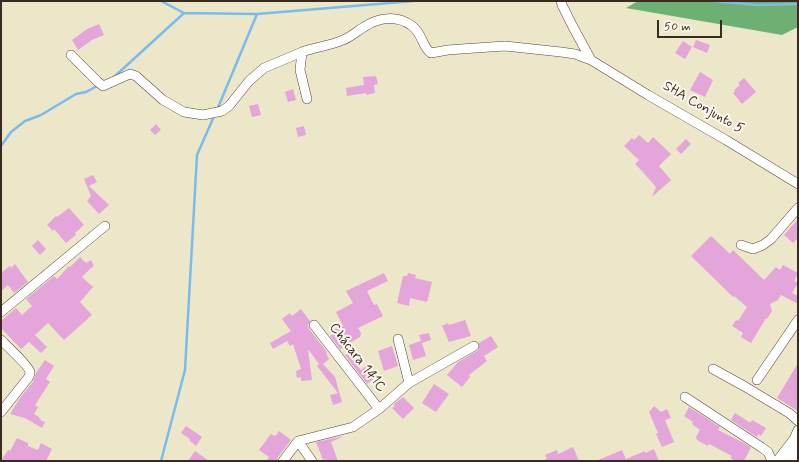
<!DOCTYPE html>
<html>
<head>
<meta charset="utf-8">
<style>
	body { margin:0 }
	#map { position:relative; width:799px; height:462px; overflow:hidden; background:#ede7c9; font-family:Mynerve,sans-serif }
	canvas { display:block }
	.frame { position:absolute; inset:0; border:2px solid #3b2a1e; pointer-events:none }
	.scale { position:absolute; left:657px; top:20px; width:65px; height:18px; box-sizing:border-box; border:2px solid #3b2a1e; border-top:0; padding-left:5px; font-size:12px; line-height:14px; white-space:nowrap; color:#3b2a1e; -webkit-text-stroke:3px #fbf7ec; paint-order:stroke }
</style>
</head>
<body>
<div id="map">
<canvas width="799" height="462"></canvas>
<div class="frame"></div>
<div class="scale">50 m</div>
</div>
<script>
const ctx = document.querySelector('canvas').getContext('2d');
ctx.lineJoin = 'round';
function fillPath(path, color) { ctx.fillStyle = color; ctx.fill(path, 'evenodd'); }
function trace(path, color, width, dash) { ctx.strokeStyle = color; ctx.lineWidth = width; ctx.lineCap = dash ? 'butt' : 'round'; ctx.setLineDash(dash || []); ctx.stroke(path); }
function drawText(font, color, halo, rows, align = 'center') {
  ctx.font = font + ' Mynerve,sans-serif'; ctx.lineWidth = 4; ctx.setLineDash([]); ctx.textBaseline = 'middle'; ctx.strokeStyle = halo; ctx.fillStyle = color; for (const [text, x, y, turn = 0] of rows) {
    ctx.save(); ctx.translate(x, y); ctx.rotate((+turn || 0) * Math.PI / 180); ctx.textAlign = isNaN(turn) ? turn : align; if (halo) ctx.strokeText(text, 0, 0); ctx.fillText(text, 0, 0); ctx.restore();
  }
}
fillPath(new Path2D(`
	M638 1H798V27L782 35 626 8Z`), '#6eb073');
trace(new Path2D(`
	M161 1 184 13 257 14 414 1
	M713 1 757 5 798 4
	M114 77 184 13
	M217 110 257 14
	M1 146 11 132 25 121 41 115 76 94 86 92 99 85
	M161 461 185 370 197 155 215 114`), '#79bbef', 2.5);
fillPath(new Path2D(`
	M99 24 104 35 92 40 78 50 72 40 87 29Z
	M696 40 710 45 707 53 693 47Z
	M683 41 692 47 685 59 675 53Z
	M700 72 713 80 705 97 690 90Z
	M376 76 378 84 374 85 375 93 366 95V93L347 96 346 88 364 85 363 77Z
	M744 78 756 92 742 104 733 93 735 91 734 90 740 85 738 83Z
	M293 89 296 100 288 102 285 92Z
	M258 104 261 115 252 117 249 106Z
	M156 124 161 130 155 135 150 130Z
	M304 126 306 135 298 137 296 128Z
	M639 135 648 143 653 137 671 154 659 166 671 180 652 197 656 187 641 170 635 164 639 160 624 146 632 138 634 140Z
	M686 139 691 144 681 154 676 149Z
	M93 175 97 182 89 186 109 205 99 214 87 201 91 196 84 179Z
	M69 208 84 225 75 233 76 235 66 243 54 229 53 231 47 225 56 216 57 217Z
	M798 219V238L793 243 784 235Z
	M711 236 730 254 733 250 764 280 776 267 780 270 783 265 798 273 794 281 798 283 792 293 798 296V304L781 295 778 300 770 304 772 311 767 319 766 318 751 343 741 337 743 333 732 326 736 320 738 321 747 307 734 296 733 297 691 256Z
	M38 240 46 249 40 255 32 246Z
	M80 257 86 263 91 260 94 266 90 269 82 277 93 287 80 302 92 315 64 340 48 323 35 335 47 347 41 353 29 342 21 349 1 328V321L16 308 22 315 32 306 26 299 54 276 57 279 69 266 70 267Z
	M15 264 28 282 14 293 8 285 1 291V273L10 266 11 268Z
	M384 273 388 281 367 291 374 305 377 304 383 316 358 328 361 333 360 337 340 349 330 336 335 333 333 330 343 326 336 312 353 303 346 291Z
	M408 273 416 275 415 278 432 282 427 302 410 298 409 306 397 303 403 276H407Z
	M301 309 310 321 308 325 309 329 327 352 326 353 329 359 323 364 335 377 342 402 333 405 330 395 338 393 317 366 319 364 308 349 312 380 301 381V377L297 378 296 371 301 369 293 344 290 346 287 341 273 349 270 343 291 331 282 319 290 313 292 316Z
	M465 320 471 336 449 342 442 326 448 323 449 325Z
	M429 333 431 340 422 343 426 356 413 360 409 345 421 341 419 335Z
	M491 336 498 347 484 356 487 361 469 375 470 377 462 387 447 375 458 362 477 351 479 349V343Z
	M392 346 398 366 384 371 378 351Z
	M347 353 361 370 367 365 376 377 367 384 345 355Z
	M45 360 54 366 46 379 50 382 35 405 38 407 34 414 39 417V418L41 419 40 420 45 422 42 428 25 418 10 414 20 398 33 382 36 373Z
	M798 363V411L777 398Z
	M434 384 449 394 436 412 422 403Z
	M403 397 414 408 403 419 392 408 395 406 394 404Z
	M654 406 661 412 667 409 671 418 665 420 674 442 662 447 656 434 658 433 649 412Z
	M689 407 720 427 718 430 742 442 751 447 744 461H736L730 458 732 456 709 444 708 446 697 440 696 437 700 430 692 424 693 422 684 416Z
	M735 413 749 422H751L752 420 766 428 761 436 758 434 757 437 731 420Z
	M186 426 202 437 196 446 189 440 190 439 181 433Z
	M279 431 291 440 278 457 277 461H266L269 457 259 450 271 434 275 436Z
	M344 436 331 442 338 461H326L325 459 323 460 316 442Z
	M17 438 28 443V446L38 450 41 443 52 449 46 461H1L8 450 10 451Z
	M573 447 579 461H542L547 459 545 455 557 450 558 454Z
	M654 449 659 461H596L622 450 626 459 645 451V453Z
	M195 451 209 461H188Z`), '#e3a5da');
const street = new Path2D(`
	M561 1 562 5 573 27 591 60
	M71 55 98 82 103 86 130 74 136 76 163 100 184 112 203 115 222 111 229 106 249 81 264 68 302 52
	M307 99 300 70 302 52C315 47 330 46 343 40 351 37 357 31 364 27 379 17 397 15 412 26 423 34 422 47 431 53L448 50 461 49 505 46 561 52 575 54 591 60 648 95 726 140 798 184
	M741 245 753 249 763 245 771 239 798 208
	M1 312 105 226
	M314 325 379 409
	M398 339 409 383
	M1 340C7 346 29 366 30 372 30 375 29 376 28 378L1 412
	M713 369 744 386 789 413 798 421
	M757 380 798 320
	M685 397 761 447 768 452 772 461
	M298 441 312 461
	M283 461 298 441 353 427 379 409 409 383 474 346
	M777 461 794 439 798 430`);
const secondary = new Path2D(`
	M789 461 796 454 798 449`);
trace(street, '#564638', 10);
trace(secondary, '#564638', 14);
trace(street, '#fff', 9);
trace(secondary, '#fff', 13);
drawText('14px', '#3b2a1e', '#fbf7ec', [
	["SHA Conjunto 5",703,108,30],
	["Chácara 141C",357,358,52]
]);
</script>
</body>
</html>
